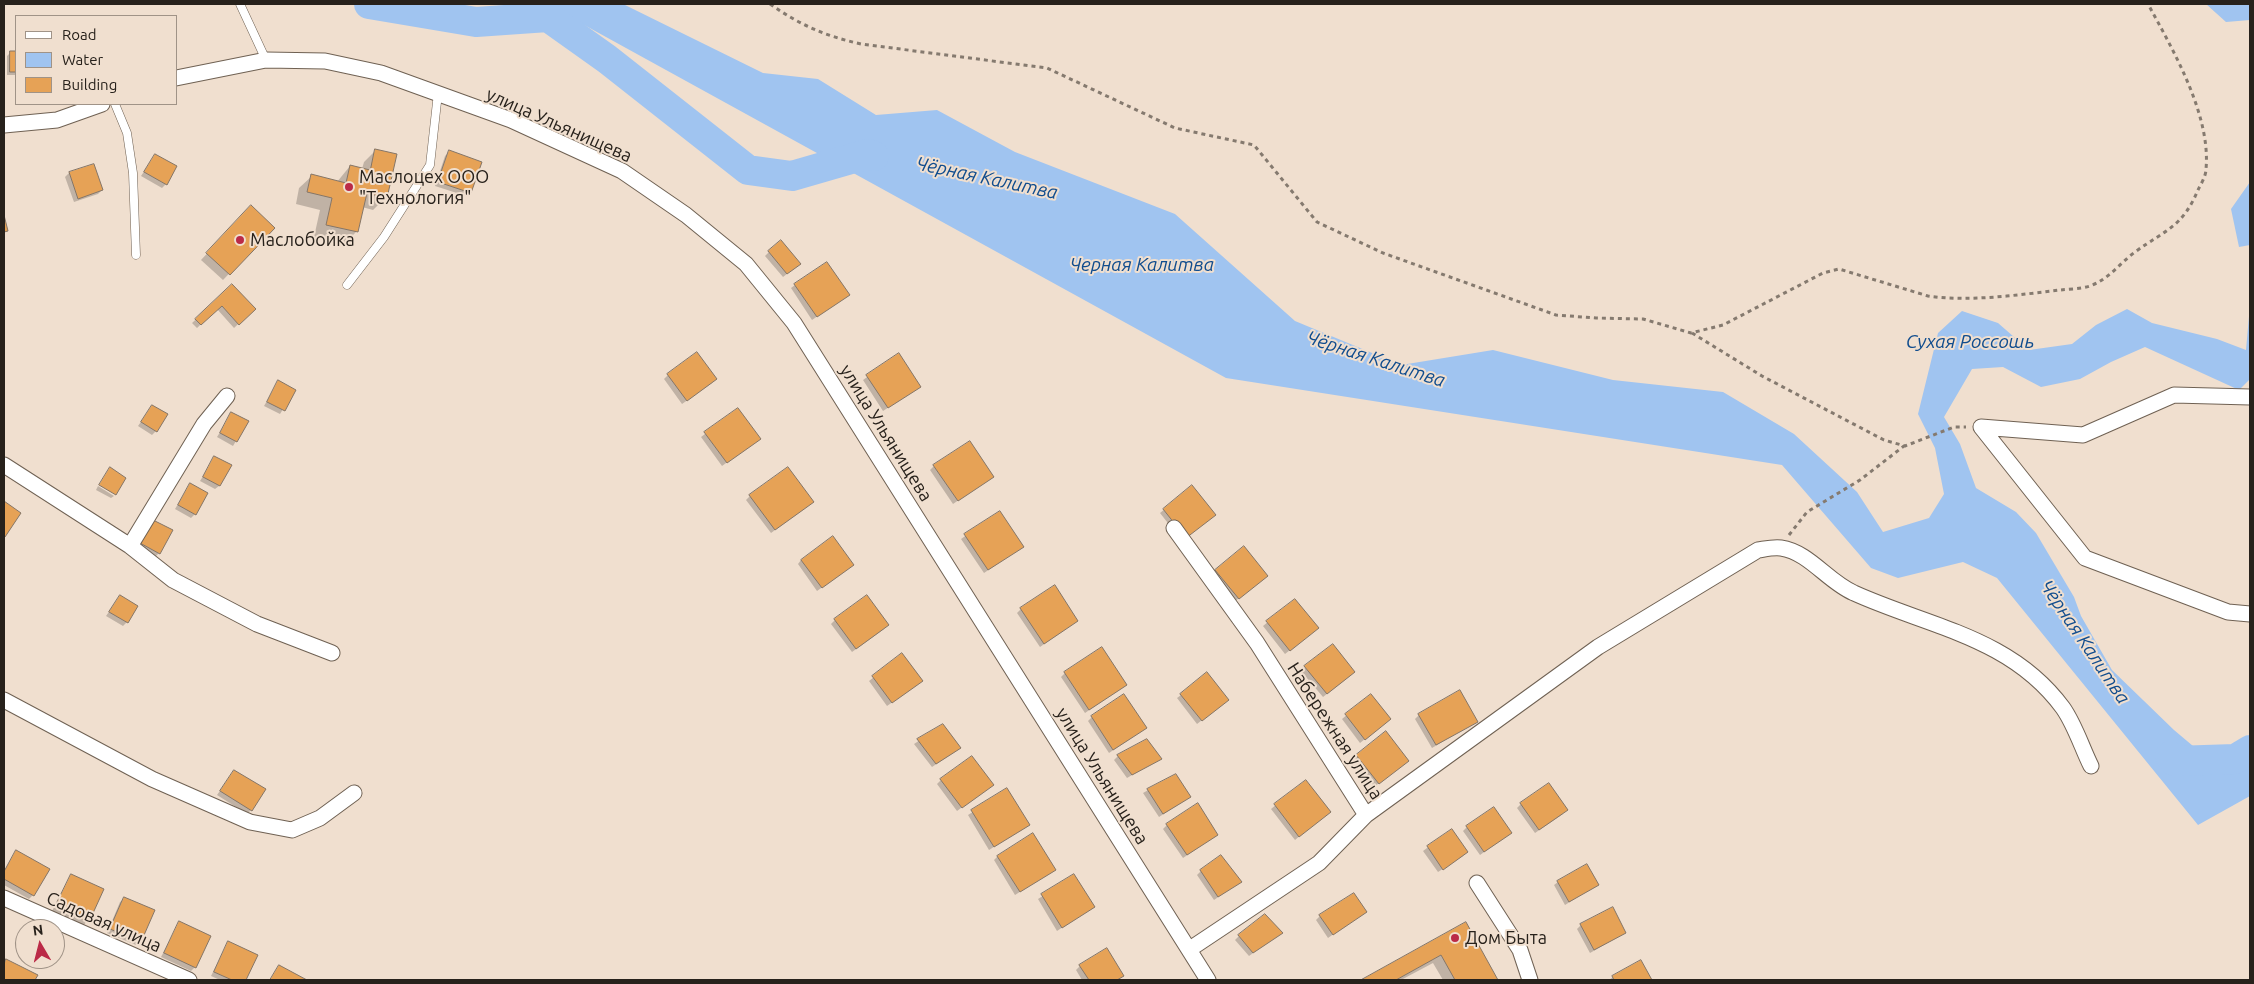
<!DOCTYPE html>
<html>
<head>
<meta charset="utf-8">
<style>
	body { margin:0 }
	#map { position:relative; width:2254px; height:984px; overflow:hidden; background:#f0dfcf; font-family:Ubuntu,sans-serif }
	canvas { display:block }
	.frame { position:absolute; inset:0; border:5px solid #27211b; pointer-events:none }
	.legend { position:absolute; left:15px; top:15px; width:162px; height:90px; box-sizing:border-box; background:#f0dfcf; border:1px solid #a09387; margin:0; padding:6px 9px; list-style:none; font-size:15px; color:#27211b }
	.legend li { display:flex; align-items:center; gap:10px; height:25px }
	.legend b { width:25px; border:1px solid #a09387 }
	.north { position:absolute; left:15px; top:919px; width:50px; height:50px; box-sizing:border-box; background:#f0dfcf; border:1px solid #a09387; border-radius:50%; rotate:352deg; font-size:14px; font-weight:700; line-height:20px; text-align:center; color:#27211b }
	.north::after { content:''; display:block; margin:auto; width:18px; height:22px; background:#bb2a47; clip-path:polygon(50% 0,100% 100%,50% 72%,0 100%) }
</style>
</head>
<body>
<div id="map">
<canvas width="2254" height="984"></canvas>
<div class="frame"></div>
<ul class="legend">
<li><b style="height:6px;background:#fff"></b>Road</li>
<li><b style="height:14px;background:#a0c4f0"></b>Water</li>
<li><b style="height:14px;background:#e6a256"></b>Building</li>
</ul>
<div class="north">N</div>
</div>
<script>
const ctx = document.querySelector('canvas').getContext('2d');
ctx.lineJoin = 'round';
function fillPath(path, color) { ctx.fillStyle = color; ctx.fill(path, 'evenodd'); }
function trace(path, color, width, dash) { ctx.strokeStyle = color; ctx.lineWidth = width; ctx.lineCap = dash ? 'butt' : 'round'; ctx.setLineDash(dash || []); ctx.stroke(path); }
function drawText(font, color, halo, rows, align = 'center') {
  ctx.font = font + ' Ubuntu,sans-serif'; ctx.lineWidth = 4; ctx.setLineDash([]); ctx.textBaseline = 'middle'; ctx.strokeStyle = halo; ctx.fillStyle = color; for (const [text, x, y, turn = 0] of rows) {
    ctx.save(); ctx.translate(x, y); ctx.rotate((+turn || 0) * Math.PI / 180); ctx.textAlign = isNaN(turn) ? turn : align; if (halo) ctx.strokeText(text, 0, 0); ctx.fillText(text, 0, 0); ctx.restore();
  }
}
fillPath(new Path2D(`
	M546 4H623L763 73 818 79 876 115 937 110 1015 152 1175 214 1295 321 1401 365 1493 350 1613 380 1723 392 1794 434 1857 492 1883 532 1929 518 1944 494 1935 448 1918 414 1938 333 1962 311 1998 323 2029 350 2072 344 2096 325 2127 309 2152 323 2217 339 2246 350 2250 305V379L2239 390 2145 347 2111 362 2080 379 2041 387 2003 367 1972 369 1944 417 1960 444 1976 488 2016 512 2036 533 2074 597 2081 616 2112 670 2174 730 2212 762 2250 751V796L2198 825 1997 578 1963 562 1898 578 1871 568 1782 465 1226 378Z
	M2206 4H2250V20L2226 22Z
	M2250 182V245L2239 247 2231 209Z`), '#a0c4f0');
fillPath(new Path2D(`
	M11 52H16V75H7V56Z
	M376 150 386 197 373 210 362 207 356 232 344 244 314 237 320 210 296 204 299 188 312 176 337 182 350 166 362 169 364 162Z
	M449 152 470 192 466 196 435 186 445 156Z
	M155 155 166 184 162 188 141 176Z
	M93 165 102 190 98 194 74 202 65 177 69 173Z
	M245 213 273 228 223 280 201 260Z
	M769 252 800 264 783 277 765 256Z
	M795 285 848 295 812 320 791 288Z
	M232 286 254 309 234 328 217 309 197 328 192 323Z
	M898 355 915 390 883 411 863 380Z
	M668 375 712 383 682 404 664 379Z
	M278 382 295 390 280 414 264 406Z
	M152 406 156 431 152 435 138 426Z
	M738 409 755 442 722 466 701 437Z
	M232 413 247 422 233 446 217 437Z
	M215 457 219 486 215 489 200 481Z
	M934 466 992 477 953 504 930 470Z
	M190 484 195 514 191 518 175 509Z
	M98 486 114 496 111 498 96 490Z
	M1192 487 1182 541 1160 513Z
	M750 496 808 506 771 533 746 500Z
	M999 512 1018 550 984 573 961 539Z
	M149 525 159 553 155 557 137 547Z
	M801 560 848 569 817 591 798 564Z
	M1216 571 1262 580 1234 602 1212 575Z
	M120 596 127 622 123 626 106 616Z
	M1295 600 1313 632 1285 654 1263 626Z
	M1021 609 1077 621 1040 647 1017 613Z
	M835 620 884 629 852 652 831 624Z
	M902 655 917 685 887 706 869 681Z
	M1305 667 1350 676 1323 697 1301 671Z
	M1065 673 1126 685 1085 713 1061 677Z
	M1181 695 1223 704 1197 724 1177 698Z
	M1371 695 1390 719 1360 743 1342 719Z
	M1419 715 1476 722 1432 748 1415 719Z
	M1092 717 1142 731 1109 753 1088 721Z
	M943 725 956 751 932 767 914 744Z
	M1118 756 1160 759 1127 778 1114 760Z
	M1357 756 1403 764 1374 787 1353 759Z
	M234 771 251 810 247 814 217 795Z
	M1175 775 1190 797 1159 817 1143 793Z
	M941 780 988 788 957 811 937 784Z
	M1305 781 1325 815 1295 840 1271 809Z
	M1007 790 1024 828 989 850 968 815Z
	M1521 804 1563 814 1535 833 1517 808Z
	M1167 825 1217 835 1183 858 1163 829Z
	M1467 827 1511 833 1480 855 1463 831Z
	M1451 830 1463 856 1438 872 1423 851Z
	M16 851 33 895 29 899 4 885V871Z
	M998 856 1050 873 1015 895 994 860Z
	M1201 871 1240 882 1214 900 1197 875Z
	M71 876 87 921 84 925 52 911Z
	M1074 876 1093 907 1057 931 1038 899Z
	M1558 882 1597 885 1565 905 1554 885Z
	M124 899 140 941 136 945 107 933 120 902Z
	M1365 912 1328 938 1316 920 1320 916Z
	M179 923 195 967 191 971 161 957Z
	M1465 923 1497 980H1443L1433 963 1401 980H1363Z
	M1581 925 1625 933 1590 953 1577 929Z
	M1281 933 1249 956 1235 940 1239 936Z
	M228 942 257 955 245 980H220L211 976Z
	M1641 962 1650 980H1609L1613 977Z
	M1080 966 1123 976 1118 980H1082L1076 970Z`), '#0003');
trace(new Path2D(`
	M369 4 476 22 548 17 607 59 748 170 792 176 868 154 874 156
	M2170 756 2174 761 2235 759 2250 750`), '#a0c4f0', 30);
const building = new Path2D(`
	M10 51H16V72H10Z
	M375 149 397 154 387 198 367 193 358 232 326 225 332 198 307 192 311 174 346 183 350 165 370 170Z
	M449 150 482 162 471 193 438 182Z
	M155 154 177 166 167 185 144 172Z
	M94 164 103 190 78 199 69 172Z
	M251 205 275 228 230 275 206 253Z
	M4 215 8 231 4 232Z
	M781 240 801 264 787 274 768 251Z
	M827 262 850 295 817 317 794 284Z
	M232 284 256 309 239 325 222 306 201 325 195 319Z
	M697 352 717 379 687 401 667 374Z
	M899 353 921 387 888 408 866 375Z
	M278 380 296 390 285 411 267 402Z
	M152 405 168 414 157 432 141 422Z
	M738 408 761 439 727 463 704 432Z
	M231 412 249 421 237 442 220 433Z
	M970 441 994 477 958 501 933 465Z
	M214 456 232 465 220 486 203 477Z
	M110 467 126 478 116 495 99 485Z
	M788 467 814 502 775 530 749 495Z
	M190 483 208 493 196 515 178 505Z
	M1192 485 1216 515 1186 538 1163 509Z
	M4 501 21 513 5 537 4 536Z
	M1000 511 1024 547 988 570 964 534Z
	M153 520 173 530 160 554 140 543Z
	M833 536 854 565 822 588 801 560Z
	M1244 546 1268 576 1239 599 1215 570Z
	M1055 585 1078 621 1044 644 1020 608Z
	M120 595 138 606 128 623 109 612Z
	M867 595 889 625 856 649 834 619Z
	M1295 599 1319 628 1290 651 1266 621Z
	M1333 644 1355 672 1327 694 1304 666Z
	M1102 647 1127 685 1089 710 1064 672Z
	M902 653 923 681 892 703 872 676Z
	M1207 672 1229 700 1202 721 1180 694Z
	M1460 690 1478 722 1436 745 1418 714Z
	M1124 694 1147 728 1113 750 1091 716Z
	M1371 694 1391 719 1365 740 1345 714Z
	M943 724 961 748 936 764 917 739Z
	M1386 731 1409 761 1379 784 1356 755Z
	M1147 739 1162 759 1132 775 1117 755Z
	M972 756 994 785 962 808 940 779Z
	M234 770 266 789 252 811 220 791Z
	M1176 774 1191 797 1163 814 1147 789Z
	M1306 780 1331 812 1299 837 1274 804Z
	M1549 783 1568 810 1539 830 1520 803Z
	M1007 788 1030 825 994 847 971 810Z
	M1198 803 1218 835 1187 855 1166 824Z
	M1494 807 1512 833 1484 852 1466 826Z
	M1452 829 1468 852 1443 870 1427 846Z
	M1033 833 1056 870 1020 892 997 856Z
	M16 850 50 869 34 896 4 879V872Z
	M1221 855 1242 882 1218 897 1200 870Z
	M1587 864 1599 885 1569 902 1557 881Z
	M71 874 104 889 89 922 55 907Z
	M1074 874 1095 907 1062 928 1041 894Z
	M1354 893 1367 912 1333 935 1319 915Z
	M124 897 155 910 141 942 110 929Z
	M1613 907 1626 933 1594 950 1580 924Z
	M1265 914 1283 933 1253 953 1238 935Z
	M179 921 211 936 196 968 164 953Z
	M1466 922 1498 980H1455L1441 955 1396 980H1361Z
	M228 941 258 955 246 980H232L214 972Z
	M1107 948 1124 976 1117 980H1089L1079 965Z
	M6 959 38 975 35 980H4V965Z
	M1641 960 1652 980H1614L1612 976Z
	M279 965 307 980H270Z`);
fillPath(building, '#e6a256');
trace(building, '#847567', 1);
const service = new Path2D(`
	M240 4 266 60
	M115 104 127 133 133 173 136 255
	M347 285 384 237 430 165 438 93`);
const minor = new Path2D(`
	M176 78 266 60 325 61 381 73 511 120 622 171 686 215 746 264 794 323 1208 980
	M4 125 57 120 102 104
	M2250 397 2174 395 2083 435 1981 427 2085 558 2228 612 2250 614
	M4 465 130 546 173 580 257 624 332 653
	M1174 528 1257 643 1366 815
	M130 546 204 424 227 396
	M4 700 152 779 250 822 292 830 320 818 354 793
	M1477 883 1520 950 1530 980
	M4 898 189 980
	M1190 949 1319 863 1366 815 1598 647 1758 550C1765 549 1773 547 1781 548 1809 552 1828 582 1854 593 1929 627 2011 637 2063 708 2075 725 2082 748 2091 766`);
trace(service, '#6f6153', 9);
trace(minor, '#6f6153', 17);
trace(new Path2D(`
	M770 4C800 25 825 36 861 44L1047 68 1175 128 1254 145 1317 222 1383 253 1556 315 1596 318 1643 319 1691 333 1723 325 1823 273 1839 269 1928 296C1970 302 2017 295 2060 290 2069 289 2081 289 2090 286 2109 279 2119 264 2135 252 2165 230 2182 228 2198 190 2201 184 2206 176 2206 169 2211 115 2173 50 2148 4
	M1692 333 1762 376 1884 440 1905 446 1954 427H1966
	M1789 535 1807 512 1860 480 1904 446`), '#857a6f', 3, [4, 4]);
trace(service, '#fff', 8);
trace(minor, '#fff', 15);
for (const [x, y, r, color] of [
	[349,187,5,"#bb2a47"],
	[240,240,5,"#bb2a47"],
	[1455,938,5,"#bb2a47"]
]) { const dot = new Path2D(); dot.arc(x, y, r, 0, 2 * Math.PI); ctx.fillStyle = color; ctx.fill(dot); trace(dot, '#f0dfcf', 2); }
drawText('18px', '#27211b', '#f0dfcf', [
	["улица Ульянищева",559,125,24],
	["улица Ульянищева",886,433,58],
	["Набережная улица",1335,731,57],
	["улица Ульянищева",1102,776,58],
	["Садовая улица",104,922,24]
]);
drawText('18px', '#27211b', '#f0dfcf', [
	["Маслоцех ООО",359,177],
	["\"Технология\"",359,198],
	["Маслобойка",250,240],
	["Дом Быта",1465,938]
], 'left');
drawText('italic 19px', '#114d8e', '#f0dfcf', [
	["Чёрная Калитва",987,178,12],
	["Черная Калитва",1142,265],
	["Сухая Россошь",1970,342],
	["Чёрная Калитва",1376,359,18],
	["Чёрная Калитва",2085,642,56]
]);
</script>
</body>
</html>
